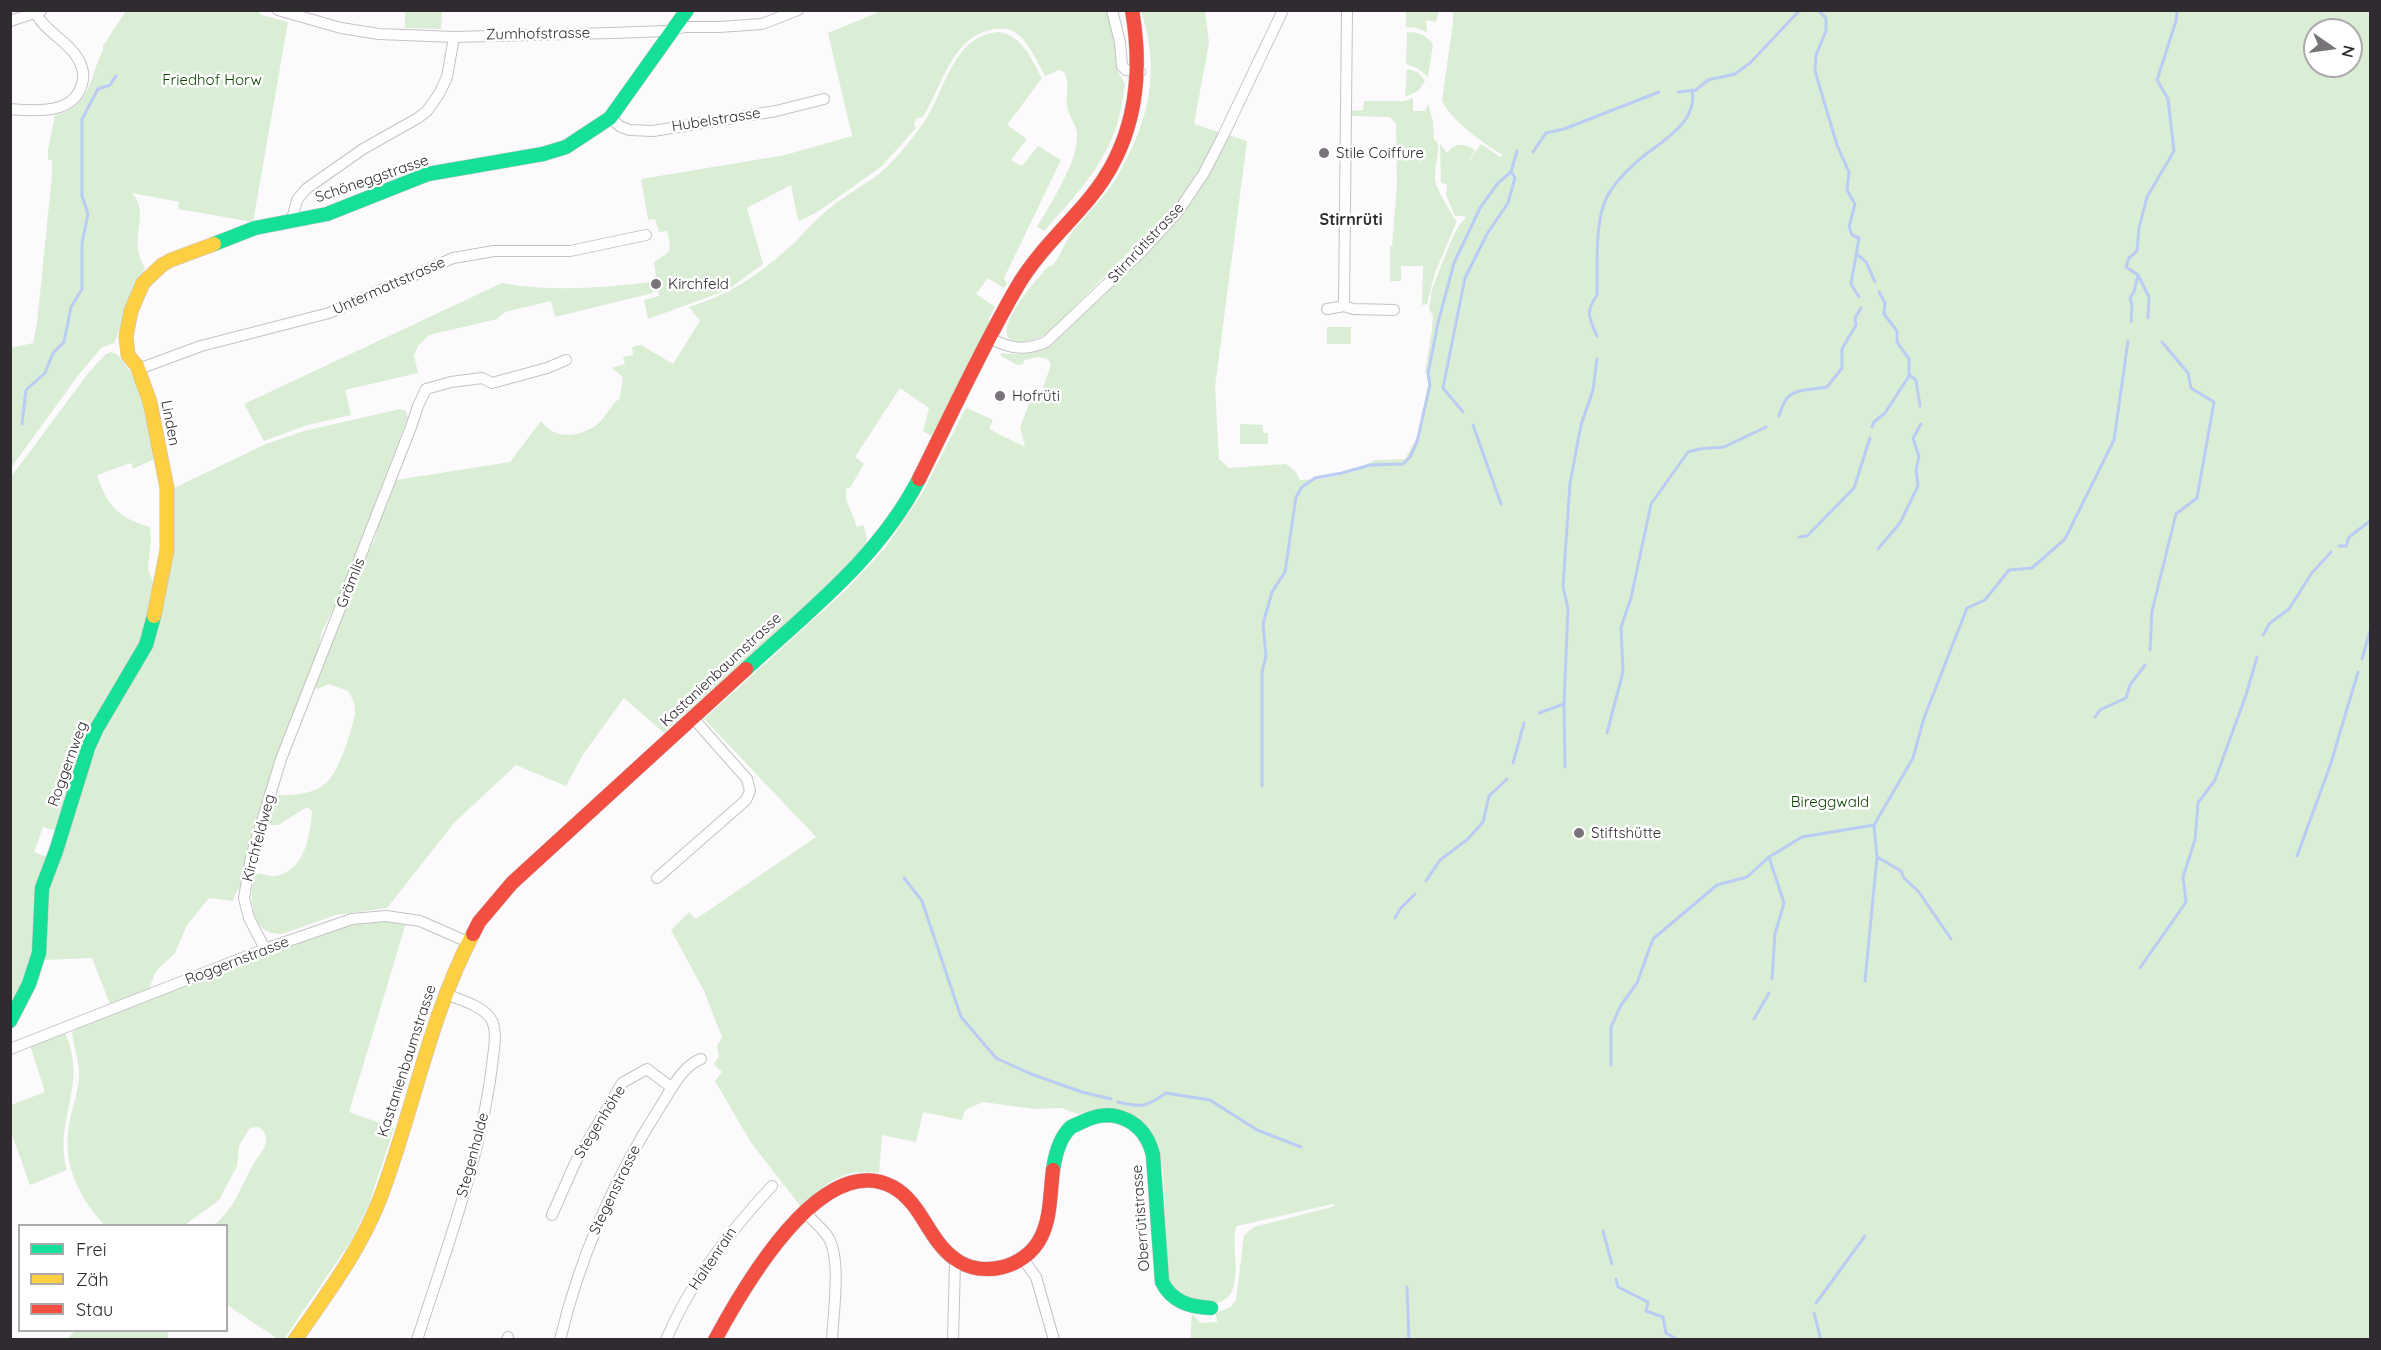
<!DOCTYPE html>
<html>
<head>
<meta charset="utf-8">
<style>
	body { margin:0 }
	#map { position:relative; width:2381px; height:1350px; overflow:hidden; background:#fcfafd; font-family:Quicksand,sans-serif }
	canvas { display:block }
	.frame { position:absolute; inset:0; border:12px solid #2f2b30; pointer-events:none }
	.legend { position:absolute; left:18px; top:1224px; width:210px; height:108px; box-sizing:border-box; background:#fff; border:2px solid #acaaac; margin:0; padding:8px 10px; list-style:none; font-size:18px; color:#2f2b30 }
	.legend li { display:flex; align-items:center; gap:12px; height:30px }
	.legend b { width:30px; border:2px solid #acaaac }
	.north { position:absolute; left:2303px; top:18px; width:60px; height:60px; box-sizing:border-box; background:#fff; border:2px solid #acaaac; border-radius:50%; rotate:103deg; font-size:16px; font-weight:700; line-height:24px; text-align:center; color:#2f2b30 }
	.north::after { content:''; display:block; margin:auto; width:21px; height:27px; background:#777378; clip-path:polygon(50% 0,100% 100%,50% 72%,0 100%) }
</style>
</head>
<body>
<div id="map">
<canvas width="2381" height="1350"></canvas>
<div class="frame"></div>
<ul class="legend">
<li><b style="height:8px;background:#16e098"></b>Frei</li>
<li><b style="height:8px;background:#ffcf43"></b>Zäh</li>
<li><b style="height:8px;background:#f24e42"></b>Stau</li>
</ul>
<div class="north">N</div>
</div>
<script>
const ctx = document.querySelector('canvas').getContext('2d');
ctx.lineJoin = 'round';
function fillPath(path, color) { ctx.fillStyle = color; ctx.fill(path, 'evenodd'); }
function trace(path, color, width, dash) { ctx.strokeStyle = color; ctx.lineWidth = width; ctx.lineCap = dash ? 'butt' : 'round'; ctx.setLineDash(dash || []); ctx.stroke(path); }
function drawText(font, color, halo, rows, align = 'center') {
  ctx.font = font + ' Quicksand,sans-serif'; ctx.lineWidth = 5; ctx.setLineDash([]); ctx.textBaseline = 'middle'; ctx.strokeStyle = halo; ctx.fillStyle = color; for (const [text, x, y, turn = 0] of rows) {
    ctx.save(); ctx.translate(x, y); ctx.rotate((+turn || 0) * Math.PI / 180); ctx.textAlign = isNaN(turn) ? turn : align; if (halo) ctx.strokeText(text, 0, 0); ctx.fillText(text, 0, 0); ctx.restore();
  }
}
fillPath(new Path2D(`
	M187 10 190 13 192 10 257 11 262 15 288 22 253 222 178 209 179 202 132 193C152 216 126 238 145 268L114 343 101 348 77 377 11 468 10 348 33 343 37 323 52 175V160H48V150L55 115C91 108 89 77 103 50V46L126 11Z
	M405 11H442L441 29 405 28Z
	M881 11H1107L1117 49 1118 71 1125 84C1123 97 1121 111 1117 125 1104 166 1072 200 1044 231L1037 227C1050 205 1079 160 1077 134 1077 124 1067 115 1067 104 1066 91 1070 85 1064 72L1059 70 1045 76C1038 64 1031 47 1021 37 1014 30 1005 27 996 29 952 34 943 85 923 117L917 118 914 123 916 128 882 166 819 211 800 221 798 219 791 185 747 208 763 264 730 288 717 294 648 319 644 300 659 296 654 262C672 251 672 251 667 231L659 232 655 219 648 220 641 179 785 155 852 136 828 33Z
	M1141 11H1205L1209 43 1194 124 1247 141 1215 387 1219 459 1229 468 1286 464 1296 472 1300 480 1322 479 1352 472 1375 460 1405 459 1417 437 1430 375 1425 373 1432 329 1433 316 1429 309 1432 289 1450 243 1459 225 1466 218 1464 216H1455L1446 195 1447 185 1441 182 1440 144 1447 153C1456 142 1464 143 1475 150L1467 164 1481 144 1500 157 1503 155C1484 144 1449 119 1442 100L1453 23V11H2370V1339H1190L1192 1314 1201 1323 1217 1322 1216 1313 1231 1307 1236 1300 1244 1235 1254 1227 1335 1206 1333 1204 1237 1226C1230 1242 1241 1270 1232 1291 1225 1307 1200 1306 1186 1299 1178 1295 1172 1286 1168 1278L1163 1173 1159 1149 1153 1136 1096 1109 1078 1114 1061 1108 1034 1109 983 1102 965 1110 962 1120 923 1112 916 1142 882 1135 879 1173C843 1168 825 1182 802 1208L752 1144 715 1081 722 1072 714 1064 719 1056 717 1046 722 1037 704 991 671 930 689 912 696 919 816 837 704 719 846 590 885 548 923 492 965 409 967 408 993 420 989 429 1025 447 1020 427 1034 391 1041 393 1051 365 1049 360 1039 357 1024 360 1023 364 1017 365 1001 356V353L1016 354 1031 352 1053 343 1144 253 1136 245C1116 264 1097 284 1077 304 1068 313 1059 325 1048 333 1040 338 1027 343 1018 342 983 338 1040 275 1049 266L1053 265C1061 255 1065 241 1074 230 1088 212 1105 197 1117 177 1149 121 1161 72 1141 11ZM2315 30H2351V66H2315Z
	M1406 11V10L1439 11 1436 22 1426 20 1427 32 1417 28 1406 27Z
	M999 32C1023 36 1031 59 1042 78L1007 125 1027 139 1011 160 1022 166 1038 146 1061 160 1004 278 1007 284 1004 288 988 278 976 294 995 307 988 320 990 321 934 438 923 431 929 408 900 388 855 457 864 464 850 488H846V499L857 527 863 525C873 548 859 554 844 571L664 733 624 698 584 753 566 786 516 765 454 823 387 908 336 915 282 934C249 935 250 898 254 874 261 872 268 877 276 876 305 870 310 836 312 811L307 807 278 825H267L276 795C294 795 315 795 328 781 339 771 353 727 355 713 356 704 352 698 348 691L329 684 318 689 312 688 355 577 375 539 381 515 396 480 510 462 541 421C554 439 576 438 595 426 603 421 610 406 620 398L623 377 612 368 625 364 623 357 633 355 632 347 641 345 673 364 700 321 689 307C732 294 761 273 794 243 806 231 816 219 830 208 845 195 863 186 879 174 896 159 911 141 924 122 946 91 952 35 999 32Z
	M1407 32C1419 32 1426 35 1433 44L1428 77 1417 68 1406 64Z
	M1407 69 1418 72 1425 81 1418 91 1405 97Z
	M1413 98V111H1425L1428 104 1433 122 1434 140 1437 141 1438 146C1438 158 1433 173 1436 184 1437 189 1454 219 1457 221L1435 273 1427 304 1422 305 1423 266H1401V281H1390V246H1392L1397 186 1396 124 1390 117 1351 116 1350 111 1363 110 1364 101H1404Z
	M651 282 653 293 555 317 551 301 505 312 497 319 429 335 418 346 414 356 418 373 345 390 351 415 304 426 264 441 244 404 502 283C552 292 601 288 651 282Z
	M1327 327H1351V344H1327Z
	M111 352 118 355 142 387 154 459 133 469 131 463 97 475C108 507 117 517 150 527L151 539 148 569 155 588 151 624 60 832 43 827 34 852 50 858 38 942 18 1002 11 999V477L89 372 106 354Z
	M400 409 406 411 408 417 336 604 322 631 318 652 273 767V774L246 865 243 870 241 878 244 880C241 888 235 892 233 901L209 898 187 925 175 953 156 971 148 991 111 1007 92 958 44 960 42 897 91 743 147 646 172 489 266 444 304 431Z
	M1240 424 1263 425V433H1268V444H1240Z
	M382 921 406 923 349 1112 394 1128 368 1207 351 1241 284 1339H278L227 1305 226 1226 214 1225C234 1209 240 1189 252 1167 256 1158 267 1149 266 1138 266 1135 264 1133 263 1130L258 1127 250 1128 239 1146 237 1166 219 1200 185 1225H104C77 1194 61 1162 70 1120 73 1106 78 1092 79 1079 80 1063 74 1048 72 1033L76 1029C130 1006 183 986 238 966 285 948 331 925 382 921Z
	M65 1033C89 1084 53 1121 67 1170L30 1185 11 1132V1105L45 1092 30 1045Z
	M76 1330 167 1331 169 1339H67Z`), '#d9eed5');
trace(new Path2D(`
	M1818 10 1826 18V31L1816 55 1815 71 1837 145 1849 172 1847 190 1855 204 1849 227 1852 235 1859 238 1851 284 1859 297
	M1678 92 1696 90 1708 80 1735 74 1750 63 1800 10
	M1533 152 1546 133 1564 129 1659 92
	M1858 255 1866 262 1875 282
	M2138 275 2149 297 2148 318
	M1879 292 1885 303 1884 314 1897 331V342L1909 359V375L1916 380 1920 406
	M2131 322 2132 304 2130 298 2134 292 2138 275 2126 267 2129 258 2137 251 2139 228 2147 197 2174 151 2168 99 2157 80 2176 21 2177 10
	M1597 336C1589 318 1585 312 1597 295 1598 265 1593 215 1611 190 1619 178 1635 163 1646 154 1666 139 1698 120 1692 90
	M1463 412 1443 388 1465 278 1487 234 1508 203 1515 178 1512 173
	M1779 416C1787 386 1800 392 1827 387L1842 368V349L1856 325 1855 318 1861 308
	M22 424 26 390 45 373 53 353 64 342 71 307 82 289V243L88 214 82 196V119L98 89 110 85 116 76
	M1473 425 1501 504
	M1872 427 1874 422 1885 413 1909 376
	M1799 537 1807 536 1854 488 1870 438
	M2339 546H2346L2349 537 2370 521
	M1878 549 1900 523 1918 486 1916 470 1919 457 1913 438 1921 424
	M2263 635 2270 623 2289 609 2311 574 2331 552
	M2150 650 2152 611 2176 514 2197 498 2214 402 2191 388 2188 373 2162 342
	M2362 659 2370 631
	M1539 713 1564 704
	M2095 717 2100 710 2126 698 2130 685 2145 665
	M1607 733 1623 672 1621 627 1631 598 1651 504 1688 452 1699 449 1724 447 1766 427
	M1513 763 1524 723
	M1565 767 1564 704 1568 609 1563 586 1570 483 1581 425 1593 390 1597 359
	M1262 786V672L1266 656 1263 624 1272 592 1285 572 1296 497 1302 487 1315 478 1342 473 1370 465 1403 464 1410 457 1417 442 1430 385 1428 374 1438 323 1454 263 1480 208 1498 183 1511 172 1517 151
	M2297 856 2330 766 2358 672
	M1769 857 1784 903 1775 934 1772 979
	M1877 857 1901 871 1904 878 1919 892 1951 939
	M904 878 922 901 961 1017 996 1058 1031 1074 1082 1092 1111 1099
	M1426 881 1440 860 1468 839 1483 822 1489 796 1507 779
	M1395 918 1400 909 1415 894
	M2140 968 2186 902 2183 877 2195 840 2198 803 2215 780 2246 695 2257 657
	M1865 981 1877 857 1874 825
	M1754 1019 1769 993
	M1611 1065V1027L1621 1005 1637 983 1653 939 1717 885 1747 877 1769 857 1802 837 1874 825 1913 758 1924 718 1967 608 1985 600 2009 570 2032 568 2065 539 2114 440 2128 341
	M1118 1102C1142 1108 1146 1107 1166 1093L1210 1100 1257 1130 1301 1147
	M1603 1231 1612 1264
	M1616 1279 1618 1287 1648 1302 1646 1311 1663 1317 1666 1333 1678 1340
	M1407 1287 1409 1340
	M1816 1303 1865 1236
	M1814 1313 1821 1340`), '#baccf4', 3);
const street = new Path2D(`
	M278 10 341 28 379 34 454 37 611 33 666 31 684 27H719L762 24 798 10
	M1112 10 1120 42 1122 66 1126 70 1140 72
	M10 21 41 11
	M10 109C35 111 74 115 82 84 85 75 82 65 77 57 66 40 46 32 36 14
	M610 118 621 127 630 130 653 131 776 111 824 99
	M292 219 297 200 306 189 363 149 418 118 427 111 439 94 447 77 454 37
	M1344 306 1353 309 1394 310
	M1327 309 1344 306 1347 10
	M991 339C1012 349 1024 351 1046 342L1142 251 1177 213 1204 173 1223 136 1283 10
	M137 366 144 367 201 346 329 313 453 258 494 251H570L646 235
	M657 878 746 800 750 791 747 779 693 718
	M265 949 249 918 244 898 251 857 281 759 411 427 418 406 426 389 451 382 482 378 492 383 547 368 566 360
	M10 1049 265 949 352 919 386 916 420 921 468 942
	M806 1213C813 1221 823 1229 828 1237 842 1260 833 1313 832 1340
	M552 1215 576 1161 622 1083 647 1069 672 1088
	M1023 1259 1036 1277 1054 1340
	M417 1340C446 1250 480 1160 492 1066 493 1052 498 1034 492 1021 486 1007 459 999 445 994
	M507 1340 508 1337
	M560 1340C580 1256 614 1179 660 1107 671 1090 682 1066 701 1059
	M666 1340C690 1282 730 1231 772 1186
	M953 1340 955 1261`);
const fast = new Path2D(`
	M214 244 255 228 327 214 428 174 543 154 566 147 610 118 687 10
	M746 669C810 610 879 557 919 479
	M10 1021 29 984 39 953 42 888 56 851 88 748 97 728 146 645 154 616
	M1053 1170C1055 1156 1060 1137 1071 1127 1075 1125 1080 1123 1084 1121 1115 1106 1145 1122 1153 1155L1162 1282C1172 1302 1190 1307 1211 1308`);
const slow = new Path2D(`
	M154 616 167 550V488L150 402 137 366 128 355 126 337 131 311 143 283 162 265 171 260 214 244
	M295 1340C327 1294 361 1249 381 1196 414 1109 429 1017 473 934`);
const jam = new Path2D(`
	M919 479C951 415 981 349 1017 287 1036 254 1065 228 1089 199 1135 144 1144 79 1132 10
	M473 934 479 922 512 883 746 669
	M715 1340C742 1290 821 1149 893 1187 922 1203 928 1240 955 1259 982 1279 1026 1268 1041 1237 1051 1218 1050 1192 1053 1170`);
trace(street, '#c4c2c5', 12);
trace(fast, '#c4c2c5', 15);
trace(slow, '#c4c2c5', 15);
trace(jam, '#c4c2c5', 15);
trace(street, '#fffeff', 10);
trace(fast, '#16e098', 14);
trace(slow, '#ffcf43', 14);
trace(jam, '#f24e42', 14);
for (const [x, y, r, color] of [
	[1324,153,6,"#777378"],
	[656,284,6,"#777378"],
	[1000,396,6,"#777378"],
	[1579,833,6,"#777378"]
]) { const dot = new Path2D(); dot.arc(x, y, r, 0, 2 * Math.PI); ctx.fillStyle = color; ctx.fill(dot); trace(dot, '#fff', 2); }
drawText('15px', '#2f2b30', '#fff', [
	["Zumhofstrasse",538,34,-1],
	["Hubelstrasse",716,120,-9],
	["Schöneggstrasse",372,179,-19],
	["Stirnrütistrasse",1146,243,-47],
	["Untermattstrasse",389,286,-24],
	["Linden",170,423,79],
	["Grämlis",351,583,-68],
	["Kastanienbaumstrasse",721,670,-43],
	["Roggernweg",68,764,-70],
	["Kirchfeldweg",259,838,-75],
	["Roggernstrasse",237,961,-21],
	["Kastanienbaumstrasse",407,1061,-72],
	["Stegenhöhe",600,1122,-58],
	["Stegenhalde",473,1155,-75],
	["Stegenstrasse",615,1190,-64],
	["Oberrütistrasse",1141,1218,-94],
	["Haltenrain",713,1259,-56]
]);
drawText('15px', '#0f4800', '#fff', [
	["Friedhof Horw",212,80],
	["Bireggwald",1830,802]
]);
drawText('15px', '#2f2b30', '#fff', [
	["Stile Coiffure",1336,153],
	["Kirchfeld",668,284],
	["Hofrüti",1012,396],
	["Stiftshütte",1591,833]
], 'left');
drawText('bold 16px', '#2f2b30', '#fff', [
	["Stirnrüti",1351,220]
]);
</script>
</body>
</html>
